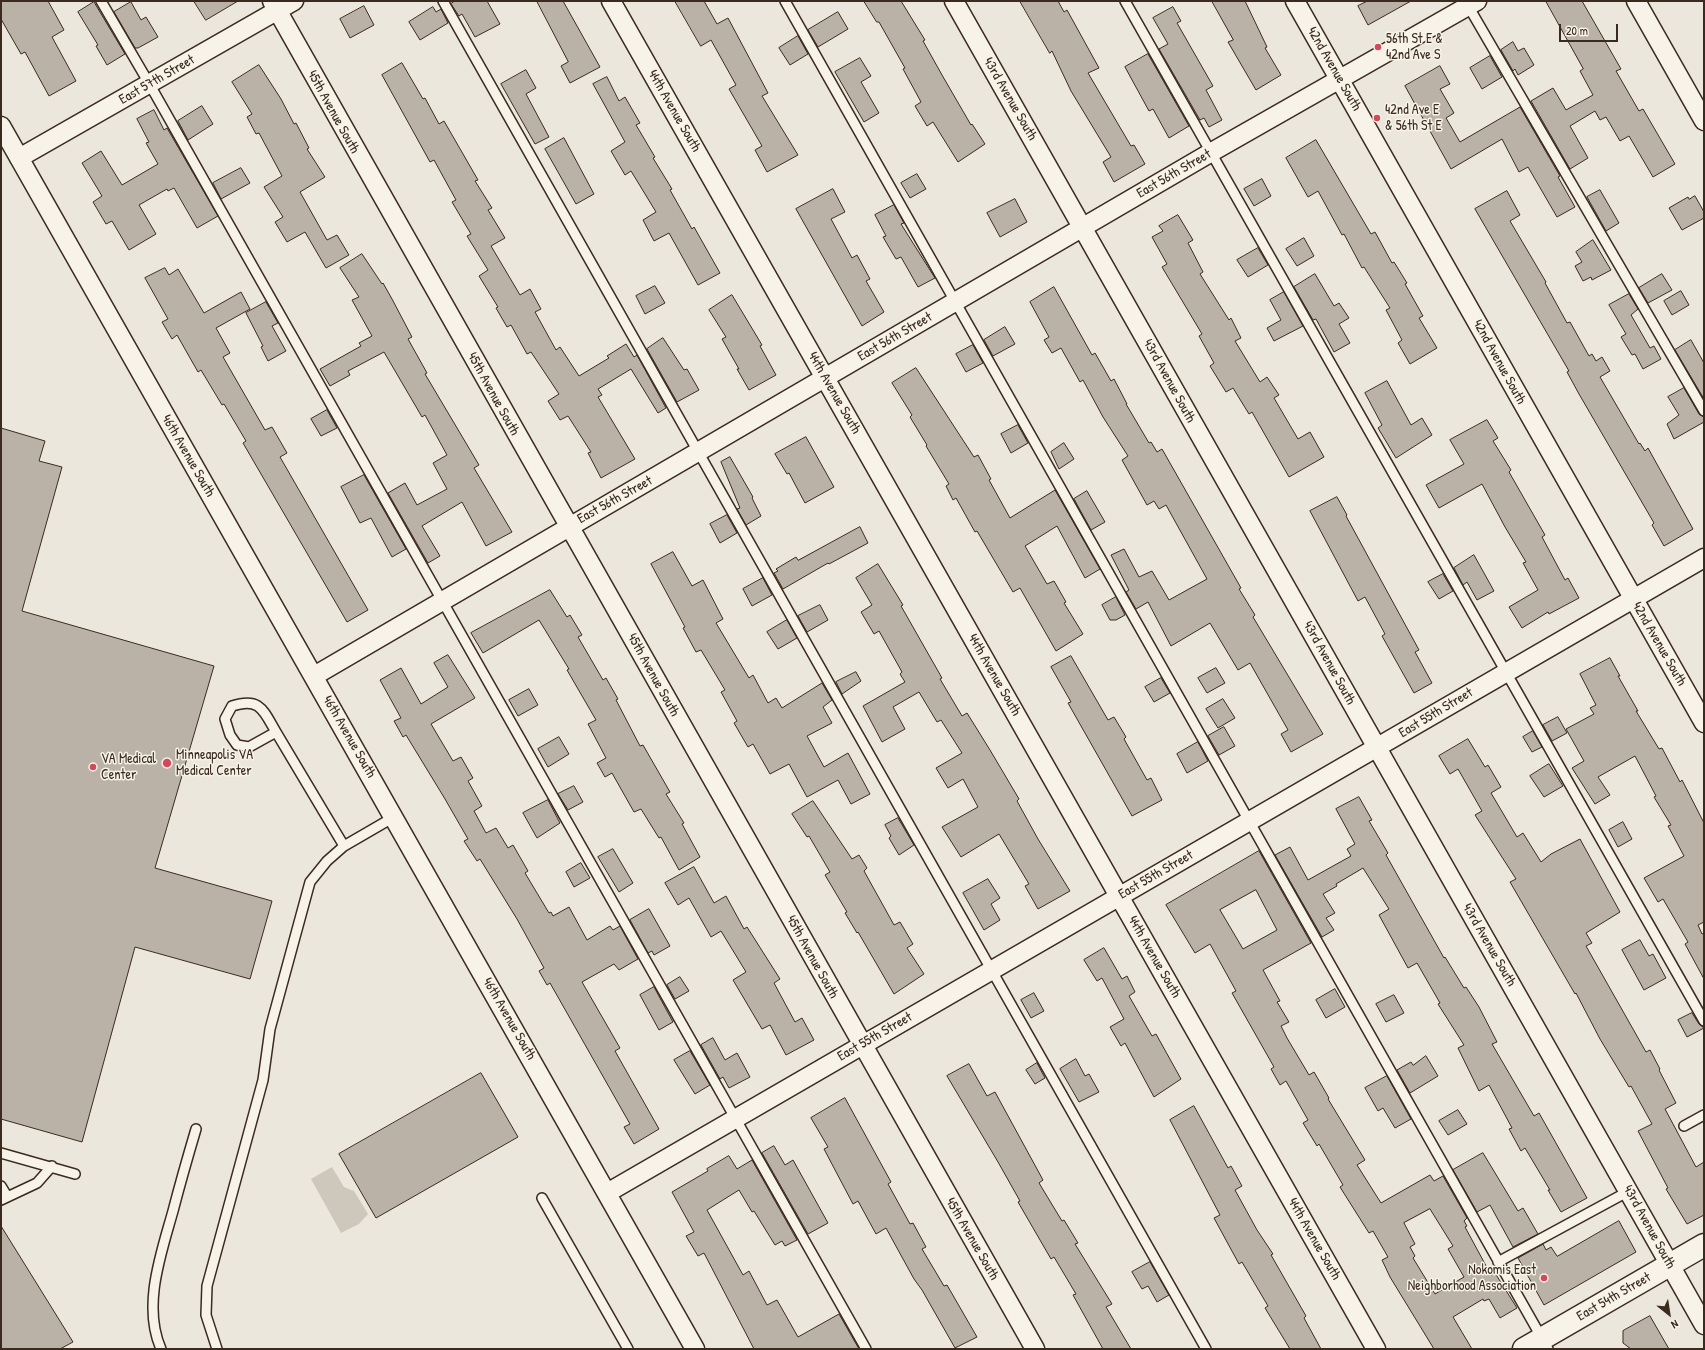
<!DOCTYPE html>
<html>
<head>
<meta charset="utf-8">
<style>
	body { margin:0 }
	#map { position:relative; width:1705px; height:1350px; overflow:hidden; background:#ece7dc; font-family:"Patrick Hand",sans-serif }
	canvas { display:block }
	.frame { position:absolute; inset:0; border:2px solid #3b2a1e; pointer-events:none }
	.north { position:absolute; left:1649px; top:1294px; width:40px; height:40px; -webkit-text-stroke:3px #f7f3e8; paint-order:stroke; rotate:150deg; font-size:11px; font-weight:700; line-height:16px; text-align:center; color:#3b2a1e }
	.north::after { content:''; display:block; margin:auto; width:14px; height:18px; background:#3b2a1e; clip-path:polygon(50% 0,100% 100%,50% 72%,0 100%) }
	.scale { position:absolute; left:1559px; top:24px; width:59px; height:18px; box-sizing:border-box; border:2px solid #3b2a1e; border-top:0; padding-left:5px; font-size:12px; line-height:14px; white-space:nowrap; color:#3b2a1e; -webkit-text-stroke:3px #f7f3e8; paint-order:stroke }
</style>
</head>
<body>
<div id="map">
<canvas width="1705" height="1350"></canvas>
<div class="frame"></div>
<div class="north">N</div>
<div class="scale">20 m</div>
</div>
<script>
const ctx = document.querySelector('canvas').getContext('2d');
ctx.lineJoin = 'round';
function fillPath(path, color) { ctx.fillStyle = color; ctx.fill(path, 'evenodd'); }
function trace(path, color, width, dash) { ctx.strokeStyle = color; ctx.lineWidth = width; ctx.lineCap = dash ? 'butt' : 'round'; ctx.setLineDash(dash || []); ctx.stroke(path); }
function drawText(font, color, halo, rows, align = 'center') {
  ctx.font = font + ' "Patrick Hand",sans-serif'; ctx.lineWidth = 3; ctx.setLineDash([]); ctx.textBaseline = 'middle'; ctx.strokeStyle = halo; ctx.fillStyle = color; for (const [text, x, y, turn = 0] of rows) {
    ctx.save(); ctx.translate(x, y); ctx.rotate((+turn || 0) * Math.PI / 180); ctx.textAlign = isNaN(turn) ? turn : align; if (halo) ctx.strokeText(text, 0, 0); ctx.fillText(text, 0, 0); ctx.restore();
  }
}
fillPath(new Path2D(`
	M332 1167 344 1187 354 1191 368 1214 359 1224 341 1233 311 1179Z`), '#cec8bc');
const building = new Path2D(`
	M1 1H48L64 30 52 37 76 81 49 96 25 52 21 54 1 19Z
	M194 1H238L206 20Z
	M455 1H487L500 24 475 37 462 14 459 16 451 4Z
	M537 1H563L600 67 570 83 561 66 568 62Z
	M675 1H704L717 24 728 18 768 93 762 96 798 155 767 172 755 150 762 146 729 89 736 85 711 40 701 46Z
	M864 1H901L925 40 923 41 942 75 971 125 972 124 985 144 958 162 933 122 927 126 915 106 921 102 903 69 905 68 879 22H877Z
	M1020 1H1058L1064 12 1067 10 1099 68 1088 73 1131 146 1134 145 1145 164 1114 182 1103 162 1111 157 1071 91 1052 51 1050 53Z
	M1212 1H1245L1267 47 1265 48 1281 75 1256 90 1228 42 1233 40Z
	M1368 1H1411L1368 25 1358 6Z
	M1546 1H1582L1621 69 1616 71 1639 111 1643 109 1675 164 1653 177 1629 136 1620 141 1606 117 1600 120 1595 111 1570 126 1588 158 1570 169 1531 101 1553 88 1566 110 1593 95 1580 71 1583 69Z
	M94 2 125 54 107 65 96 46 98 45 78 12Z
	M131 2 141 20 146 17 158 37 138 48H135L114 12Z
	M364 6 374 25 350 38 340 19Z
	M433 7 436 12 441 9 448 23 420 40 409 22Z
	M1173 7 1181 21 1177 23 1213 86 1206 90 1222 120 1209 127 1204 118 1200 120 1159 49 1168 44 1153 18Z
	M838 12 848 29 818 47 808 30Z
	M798 36 808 54 790 65 779 48Z
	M1513 42 1518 51 1524 48 1534 65 1518 75 1515 69 1513 71 1501 50Z
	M1148 54 1189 126 1169 138 1153 109 1149 111 1125 67Z
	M1490 56 1502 77 1482 89 1470 68Z
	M860 58 871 76 861 82 879 113 864 122 835 72Z
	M402 63 423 99 425 98 439 124 444 121 478 180 475 181 492 208 488 210 505 238 491 246 520 295 530 289 541 309 535 312 556 350 560 347 579 376 609 358 607 356 626 344 634 357 637 355 666 408 658 413 631 369 598 389 602 395 598 397 635 459 601 478 588 453 591 452 568 416 560 420 548 401 559 394 531 352 527 354 511 325 507 327 496 308 498 307 479 276 488 270 467 236 471 234 452 202 456 200 434 160 430 162 382 75Z
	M259 65 281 99 294 124 296 123 309 148 307 149 325 177 300 192 327 240 337 235 349 255 326 268 305 232 287 242 275 222 283 217 264 187 282 176 259 133 256 134 247 117 252 114 232 82Z
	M1440 66 1450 84 1440 89 1454 113 1446 118 1460 142 1520 107 1560 176 1558 177 1575 207 1557 217 1528 167 1519 172 1502 139 1451 169 1405 86Z
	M526 70 536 88 526 94 549 137 535 144 501 84Z
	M607 77 619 101 625 97 640 123 636 125 655 157 653 158 672 189 670 190 692 229 694 227 720 273 698 285 669 233 654 241 643 220 656 212 631 171 625 175 611 151 625 142 593 84Z
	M202 106 213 124 188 140 178 121Z
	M154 110 164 130 167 128 218 216 197 228 174 188 168 191 167 189 139 205 156 234 129 250 112 221 106 224 93 202 102 196 82 163 101 151 122 185 158 164 146 143 149 142 137 119Z
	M564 138 594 194 576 204 545 149Z
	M1316 140 1371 234 1375 232 1392 263 1394 262 1407 283 1405 284 1423 316 1419 318 1437 348 1410 364 1398 343 1402 340 1386 310 1390 308 1364 267 1362 268 1344 234 1342 235 1318 191 1308 197 1286 158Z
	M241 168 250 183 221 199 213 183Z
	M917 174 926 189 910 198 901 183Z
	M1262 179 1271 196 1254 206 1244 189Z
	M833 189 845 212 831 219 852 258 857 255 870 279 866 281 884 312 862 326 796 209Z
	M1600 190 1619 223 1606 231 1587 197Z
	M1507 191 1520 215 1510 221 1546 282 1545 283 1567 323 1570 322 1589 356 1592 354 1596 361 1602 357 1610 371 1600 377 1639 444 1640 443 1645 451 1648 448 1693 529 1664 546 1652 525 1654 523 1579 394 1567 372 1569 371 1475 209Z
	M1695 196 1704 212V218L1682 230 1669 208 1688 197 1689 199Z
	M1015 199 1027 222 1000 237 987 213Z
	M894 205 904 223 901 224 935 278 918 287 901 257 896 259 883 237 886 236 875 215Z
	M1178 215 1193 240 1188 243 1203 272 1200 274 1229 320 1231 318 1241 338 1235 341 1260 382 1267 377 1279 395 1274 398 1298 439 1310 432 1324 457 1289 477 1252 412 1249 414 1233 388 1226 392 1210 366 1214 363 1199 336 1202 334 1162 267 1167 264 1152 237 1163 231 1159 226Z
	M1304 238 1314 256 1297 266 1286 249Z
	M1593 240 1611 270 1592 280 1591 277 1583 281 1575 266 1582 262 1576 252Z
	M1258 248 1268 265 1248 277 1237 260Z
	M362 254 382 284 383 283 392 299 412 337 408 339 427 373 425 374 479 465 474 468 512 532 486 546 462 502 422 526 440 556 428 563 388 493 405 483 417 505 447 489 433 463 447 455 425 415 422 417 384 352 348 371 350 375 330 386 320 369 361 346 359 343 372 336 352 300 359 297 340 268Z
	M165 268 169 275 178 269 204 313 241 292 250 309 216 328 230 353 223 357 265 430 272 427 287 453 280 457 368 610 347 622 243 443 246 441 224 404 222 405 201 370 198 372 177 335 172 339 162 322 168 319 145 278Z
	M1315 274 1334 306 1339 303 1349 318 1339 324 1350 343 1334 352 1316 319 1313 320 1294 287Z
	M1662 274 1672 290 1648 303 1639 288Z
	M655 286 665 303 645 314 636 296Z
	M1054 287 1092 355 1095 353 1111 381 1114 379 1127 404H1126L1149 443 1151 442 1157 452 1162 449 1241 588 1239 589 1255 615 1253 617 1323 734 1291 752 1281 734 1288 730 1250 663 1238 670 1210 623 1171 646 1148 602 1136 609 1126 592 1129 590 1111 555 1124 549 1139 577 1152 571 1169 600 1207 579 1166 505 1159 509 1154 501 1147 505 1122 460 1128 456 1103 417 1083 380 1080 382 1061 348 1052 353 1044 340 1049 337 1030 302Z
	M1681 291 1689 305 1672 315 1664 301Z
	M1284 292 1303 326 1274 341 1267 328 1281 320 1270 300Z
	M1629 294 1638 309 1631 315 1650 348 1654 346 1661 359 1643 369 1635 354 1632 355 1621 337 1626 334 1609 305Z
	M732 295 762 345 760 346 776 375 749 390 737 369H739L722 339 726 337 709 310Z
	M266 302 278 323 272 326 286 351 268 361 261 347 263 346 246 313Z
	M1005 327 1015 344 993 356 984 340Z
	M663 338 684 370 687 369 699 390 677 402 647 349Z
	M1691 340 1704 363V399L1675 350Z
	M973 345 983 363 966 372 956 354Z
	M916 368 974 457 978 455 991 479 989 480 1010 518 1055 490 1100 569 1085 578 1057 526 1025 546 1047 584 1054 581 1066 602 1064 603 1083 634 1056 651 1020 588 1013 592 977 531 975 532 956 498 953 500 946 486 949 484 926 446 927 445 910 417 912 415 892 383Z
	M1387 381 1411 425 1422 418 1432 435 1396 458 1378 428 1382 425 1365 393Z
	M1684 388 1699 414 1704 417V422L1674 439 1667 424 1679 415 1668 397Z
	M327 410 337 428 321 436 311 419Z
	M1487 420 1498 438 1493 441 1511 470 1509 472 1545 535 1542 537 1565 580 1568 578 1579 598 1549 614 1548 612 1522 628 1509 607 1538 590 1523 563 1526 562 1505 527 1482 484 1439 508 1426 485 1464 464 1450 440Z
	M1018 425 1028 443 1011 453 1001 434Z
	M1 428 45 441 39 461 62 467 22 611 214 666 155 868 272 901 250 979 135 947 82 1142 1 1119Z
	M806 437 834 487 805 503 789 473 787 474 775 454Z
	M1064 443 1074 459 1059 469 1051 452Z
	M730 457 753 497 752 498 761 516 746 525 737 509 740 508 721 462Z
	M364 475 406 549 392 557 371 518 360 523 341 487Z
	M1087 491 1105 522 1091 530 1074 499Z
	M1337 497 1347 515 1346 516 1419 650 1415 652 1432 683 1414 693 1382 636 1385 634 1365 597 1358 601 1310 511Z
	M727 515 737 533 720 543 710 524Z
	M860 527 868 543 829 564 828 563 783 589 774 573 778 571 776 569 796 557 798 560Z
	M673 552 692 586 703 580 723 619 716 623 749 678 753 675 768 703 776 698 782 708 822 683 832 700 823 707 832 723 807 736 824 767 848 753 870 794 851 804 838 780 807 797 789 764 770 774 753 744 748 747 734 723 737 721 721 692 725 690 701 650 696 652 683 628 685 627 651 564Z
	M1474 555 1494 591 1477 600 1467 582 1463 585 1454 568Z
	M878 564 903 605 901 606 942 678 940 679 962 716 967 713 990 750 1019 799 1017 801 1038 839 1070 891 1038 909 1025 886 1029 884 999 834 961 857 942 827 978 807 963 779 948 788 936 768 962 753 941 720 937 722 919 692 893 707 905 729 882 742 863 706 905 682 900 674 902 672 879 631 874 634 861 612 872 605 856 578Z
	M1443 574 1453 591 1439 599 1428 582Z
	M763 578 772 595 752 606 743 589Z
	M550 590 567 617 570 615 582 635 578 637 603 680 606 678 618 699 616 700 640 746 643 745 670 792 666 794 684 823 682 824 700 857 679 870 661 837 659 838 641 809 634 812 612 773 605 777 597 763 606 758 588 724 596 720 567 670 569 669 539 620 483 653 471 633Z
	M1116 597 1125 615 1116 620H1110L1102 605Z
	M820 605 828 620 807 632 798 616Z
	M787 620 797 638 778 649 767 632Z
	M448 655 475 698 431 724 453 761 461 757 473 778 468 781 482 806 474 811 486 833 496 828 508 848 513 845 528 871 525 873 549 913 551 912 553 916 569 907 587 940 610 926 613 930 620 926 638 959 619 970 614 964 582 982 620 1048 615 1051 659 1129 634 1144 624 1127 630 1124 550 983 547 985 539 971 544 968 517 919 480 859 477 861 464 841 468 839 445 799 406 735 403 737 394 721 401 718 380 680 401 668 421 704 448 687 434 663Z
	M1071 656 1108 720 1114 717 1126 737 1124 739 1147 780 1151 778 1162 800 1132 816 1068 703 1071 702 1051 667Z
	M1610 658 1620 676H1618L1638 711H1636L1659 749 1662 748 1680 782 1682 780 1704 823V922L1698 925 1702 934 1704 933V979L1685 944 1688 942 1663 899 1658 902 1644 878 1684 856 1668 826 1671 825 1654 797 1656 796 1635 756 1598 777 1610 795 1595 804 1572 768 1584 761 1566 729 1594 714 1590 708 1596 705 1580 674Z
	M1216 668 1225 683 1207 693 1198 678Z
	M856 672 861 681 842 694 836 682Z
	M1161 678 1170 693 1154 702 1145 687Z
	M529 689 538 705 518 716 509 700Z
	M1223 699 1235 718 1218 728 1206 709Z
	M1558 717 1567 733 1552 741 1543 725Z
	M1224 727 1235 746 1219 755 1208 736Z
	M1533 731 1542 747 1532 752 1523 737Z
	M559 737 569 754 548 767 538 749Z
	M1468 739 1485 767 1488 765 1501 787 1491 793 1517 837 1523 833 1541 862 1551 854 1580 839 1620 912 1586 933 1592 943 1586 946 1646 1052 1650 1050 1660 1069 1659 1070 1676 1103 1665 1109 1696 1167 1704 1162V1215L1687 1224 1666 1189 1668 1188 1638 1131 1652 1124 1631 1086 1629 1087 1600 1039 1576 993 1575 994 1510 882 1516 879 1475 815 1482 811 1458 769 1450 774 1439 756Z
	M1198 742 1208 761 1187 773 1177 754Z
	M1549 764 1563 786 1544 797 1530 776Z
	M574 786 583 802 568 810 558 794Z
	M1359 797 1372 820 1369 821 1388 853 1386 855 1444 958 1445 957 1464 988 1466 987 1479 1007 1497 1042 1492 1044 1534 1116 1539 1113 1587 1198 1561 1212 1548 1190H1550L1525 1148 1521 1151 1509 1129 1512 1128 1489 1085 1479 1091 1458 1048 1464 1045 1438 1004 1440 1003 1417 963 1408 968 1379 915 1389 909 1363 868 1336 884 1337 886 1323 894 1335 913 1326 918 1334 930 1322 937 1275 855 1290 847 1308 880 1351 856 1347 849 1355 844 1336 809Z
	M548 800 560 823 537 838 523 813Z
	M813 801 852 859 859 855 867 868 864 871 894 925 900 922 913 944 907 948 924 974 894 994 858 932 857 933 845 913 847 912 825 875 830 872 809 836 807 837 792 814Z
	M898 818 914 845 899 855 889 838 891 836 885 825Z
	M1623 822 1632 839 1618 847 1609 830Z
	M613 849 633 883 619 892 598 857Z
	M1259 851 1311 943 1263 970 1280 1001 1277 1002 1289 1022 1281 1026 1287 1038 1309 1075 1314 1072 1329 1098 1328 1099 1365 1160 1357 1165 1381 1203 1430 1175 1434 1181 1443 1176 1467 1218 1464 1221 1467 1226 1465 1227 1491 1275 1495 1273 1517 1308 1500 1318 1489 1299 1484 1301 1483 1299 1453 1317 1472 1349H1434L1390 1277 1382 1260 1388 1257 1373 1231 1369 1233 1340 1187 1343 1185 1319 1144 1317 1146 1303 1123 1308 1120 1286 1081 1280 1085 1271 1069 1274 1067 1232 993 1236 991 1210 944 1195 953 1166 905ZM1256 890 1277 930 1243 949 1220 910ZM1430 1209 1453 1246 1448 1249 1464 1277 1435 1294 1413 1258 1415 1256 1410 1247 1415 1244 1404 1223Z
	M581 863 590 878 574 887 566 872Z
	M694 867 714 903 726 896 744 929 747 927 780 979 774 983 795 1022 802 1018 814 1040 786 1055 770 1025 762 1029 733 980 746 972 721 931 711 937 689 898 678 905 665 883Z
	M988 879 1000 898 991 904 1000 920 984 930 963 893Z
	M649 909 670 946 654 955 652 951 648 953 630 920Z
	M1640 940 1649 956 1653 954 1666 978 1644 990 1622 950Z
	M1104 948 1122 979 1127 976 1135 992 1129 996 1152 1036 1156 1034 1181 1079 1154 1097 1125 1043 1121 1046 1110 1027 1124 1019 1102 978 1097 981 1084 960Z
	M680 977 689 991 675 999 667 985Z
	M654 987 673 1022 659 1030 640 995Z
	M1335 989 1345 1007 1326 1018 1316 1000Z
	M1034 993 1044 1011 1031 1018 1021 1000Z
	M1394 995 1404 1013 1386 1022 1376 1004Z
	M1692 1013 1699 1024 1704 1028 1687 1037 1678 1020Z
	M713 1038 725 1060 737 1053 750 1077 729 1088 723 1077 720 1079 701 1045Z
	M690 1051 710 1085 695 1094 674 1060Z
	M1426 1056 1438 1076 1410 1093 1397 1070 1411 1062 1413 1065Z
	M1076 1059 1085 1076 1089 1074 1099 1092 1079 1102 1060 1069Z
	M1037 1063 1045 1078 1035 1084 1026 1070Z
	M969 1064 987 1096 995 1092 1043 1180 1039 1183 1062 1221 1064 1220 1078 1243 1075 1244 1112 1304 1106 1307 1131 1349H1103L1073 1295 1076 1294 1054 1257 1051 1259 1018 1202 1020 1201 998 1162 947 1076Z
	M481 1073 518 1137 376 1218 339 1154Z
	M1387 1076 1411 1119 1395 1128 1383 1108 1378 1111 1365 1088Z
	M845 1098 891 1182 888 1184 910 1224 913 1223 926 1247 922 1249 944 1286 947 1285 977 1337 955 1348 922 1290 914 1279 886 1228 876 1234 858 1201 853 1204 824 1149 828 1147 811 1118Z
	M1194 1106 1228 1168 1231 1166 1242 1186 1235 1190 1257 1230 1273 1254 1271 1255 1306 1316 1304 1318 1321 1349H1290L1265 1308 1268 1306 1242 1262 1239 1264 1214 1218 1220 1215 1170 1120Z
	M1458 1110 1467 1124 1448 1135 1439 1121Z
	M774 1146 785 1165 793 1160 828 1223 808 1234 762 1153Z
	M1483 1153 1518 1211 1523 1208 1538 1234 1513 1247 1490 1205 1477 1212 1453 1170Z
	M729 1156 737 1169 752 1160 797 1240 785 1246 782 1241 775 1245 754 1211 752 1212 739 1190 707 1210 743 1275 749 1271 767 1305 777 1300 798 1337 839 1314 859 1349H754L704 1253 698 1256 686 1236 694 1232 672 1192 708 1171 707 1169Z
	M1619 1221 1636 1252 1544 1305 1518 1258 1543 1244 1546 1250 1551 1247 1557 1256Z
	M1 1226 73 1342 60 1349H1Z
	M1150 1262 1169 1295 1157 1302 1148 1286 1142 1289 1132 1272Z
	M1650 1316 1669 1349H1631L1623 1343V1331Z`);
fillPath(building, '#bab2a7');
trace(building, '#3b2a1e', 1);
const service = new Path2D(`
	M101 1 150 85 866 1349
	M443 1 1206 1349
	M785 1 1548 1349
	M1125 1 1704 1021
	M1467 4 1704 411
	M276 732 249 747 237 745 230 735 225 719 232 706C260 697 263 710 276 732L344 846
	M1684 1126 1704 1115
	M1 1153 75 1174
	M1 1186 7 1196
	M542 1198 628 1349
	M1 1200 37 1183 52 1166
	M1498 1262 1629 1191
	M161 1349C142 1306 161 1254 173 1211 180 1184 188 1156 196 1129
	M217 1349 206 1315 207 1286 263 1080 270 1029 310 882 327 861 344 846 394 817`);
const minor = new Path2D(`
	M272 1 1035 1349
	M611 1 1376 1349
	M954 1 1704 1325
	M1295 1 1704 723
	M1636 1 1704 121
	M1 126 695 1349
	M19 158 294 1
	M314 676 1210 153 1477 1
	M607 1193 1704 558`);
const tertiary = new Path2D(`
	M1524 1349 1704 1245`);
trace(service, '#3b2a1e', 12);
trace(minor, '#3b2a1e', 21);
trace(tertiary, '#3b2a1e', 25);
trace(service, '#f7f3e8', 9);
trace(minor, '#f7f3e8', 18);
trace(tertiary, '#f7f3e8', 22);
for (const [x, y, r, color] of [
	[1378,47,4,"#d1495b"],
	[1377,118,4,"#d1495b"],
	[167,763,5,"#d1495b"],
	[93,767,4,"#d1495b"],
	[1544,1278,4,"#d1495b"]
]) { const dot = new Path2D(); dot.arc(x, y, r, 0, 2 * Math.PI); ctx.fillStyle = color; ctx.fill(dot); trace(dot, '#f7f3e8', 1.5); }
drawText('14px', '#3b2a1e', '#f7f3e8', [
	["56th St E &",1386,39],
	["42nd Ave S",1386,55],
	["42nd Ave E",1385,110],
	["& 56th St E",1385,126],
	["Minneapolis VA",176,755],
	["Medical Center",176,771],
	["VA Medical",101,759],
	["Center",101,775],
	["Nokomis East",1536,1270,"right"],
	["Neighborhood Association",1536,1286,"right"]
], 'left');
drawText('14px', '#3b2a1e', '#f7f3e8', [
	["42nd Avenue South",1334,69,60],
	["East 57th Street",157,80,-30],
	["43rd Avenue South",1010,99,60],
	["44th Avenue South",674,111,60],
	["45th Avenue South",333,112,61],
	["East 56th Street",1174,174,-30],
	["East 56th Street",895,337,-30],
	["42nd Avenue South",1499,362,61],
	["43rd Avenue South",1169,381,61],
	["44th Avenue South",834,393,60],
	["45th Avenue South",493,394,61],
	["46th Avenue South",188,456,60],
	["East 56th Street",615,500,-29],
	["42nd Avenue South",1659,644,60],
	["43rd Avenue South",1329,663,61],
	["45th Avenue South",653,675,61],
	["44th Avenue South",994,675,60],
	["East 55th Street",1436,713,-31],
	["46th Avenue South",349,737,60],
	["East 55th Street",1156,875,-30],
	["43rd Avenue South",1489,945,60],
	["45th Avenue South",812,957,61],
	["44th Avenue South",1154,957,60],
	["46th Avenue South",509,1019,60],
	["East 55th Street",875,1037,-30],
	["43rd Avenue South",1649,1227,61],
	["45th Avenue South",972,1239,60],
	["44th Avenue South",1314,1239,60],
	["East 54th Street",1614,1297,-30]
]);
</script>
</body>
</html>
